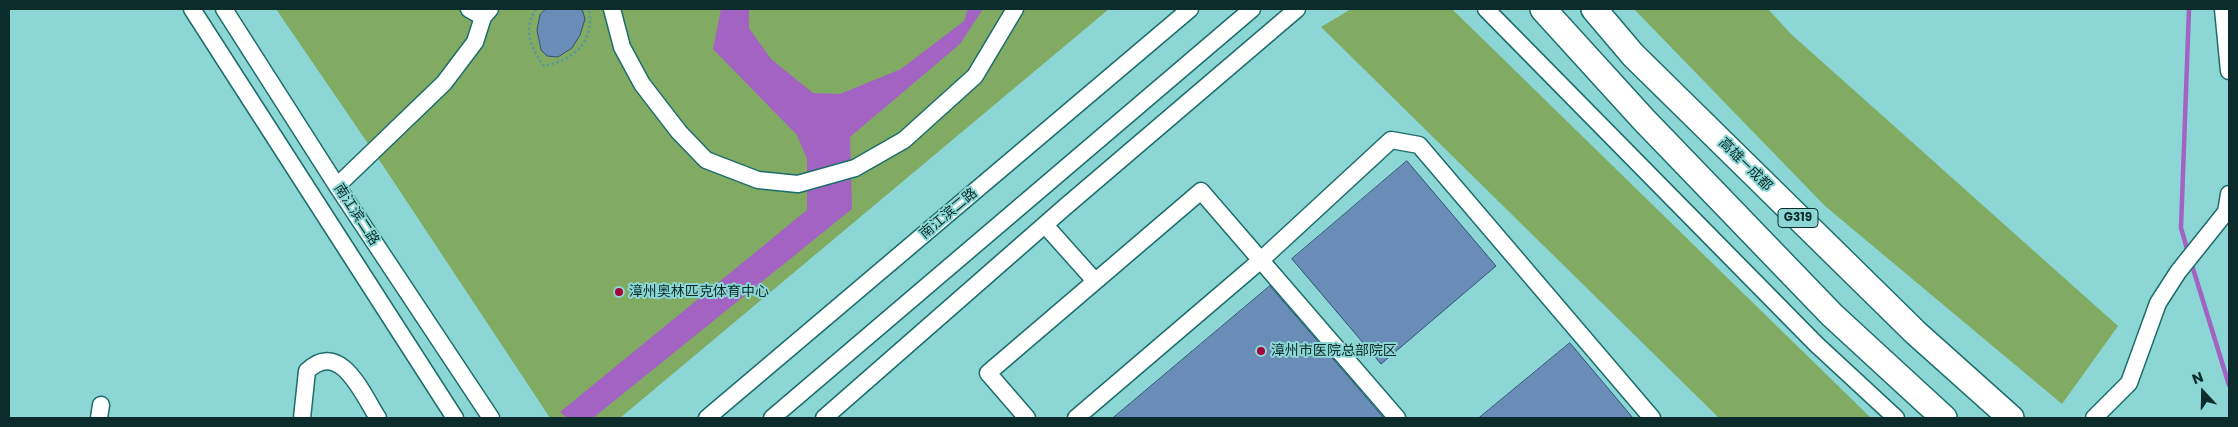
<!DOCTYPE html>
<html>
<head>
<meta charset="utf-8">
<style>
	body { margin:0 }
	#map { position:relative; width:2238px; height:427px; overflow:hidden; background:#8cd7d5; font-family:Poppins,sans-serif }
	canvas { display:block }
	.frame { position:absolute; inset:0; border:10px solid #0b2c2b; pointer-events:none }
	.north { position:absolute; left:2178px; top:367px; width:50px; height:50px; -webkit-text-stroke:4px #8cd7d5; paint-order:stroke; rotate:339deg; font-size:14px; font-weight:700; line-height:20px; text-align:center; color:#0b2c2b }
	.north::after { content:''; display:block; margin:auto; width:18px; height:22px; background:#0b2c2b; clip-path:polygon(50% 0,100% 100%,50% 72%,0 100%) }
</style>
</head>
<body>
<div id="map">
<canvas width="2238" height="427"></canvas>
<div class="frame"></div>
<div class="north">N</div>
</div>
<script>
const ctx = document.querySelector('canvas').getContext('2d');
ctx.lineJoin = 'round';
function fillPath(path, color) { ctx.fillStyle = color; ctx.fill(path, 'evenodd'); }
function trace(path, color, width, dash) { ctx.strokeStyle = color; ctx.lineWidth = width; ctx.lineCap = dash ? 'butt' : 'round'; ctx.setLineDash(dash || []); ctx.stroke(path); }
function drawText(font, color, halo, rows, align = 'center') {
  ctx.font = font + ' Poppins,"Noto Sans SC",sans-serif'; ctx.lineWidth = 4; ctx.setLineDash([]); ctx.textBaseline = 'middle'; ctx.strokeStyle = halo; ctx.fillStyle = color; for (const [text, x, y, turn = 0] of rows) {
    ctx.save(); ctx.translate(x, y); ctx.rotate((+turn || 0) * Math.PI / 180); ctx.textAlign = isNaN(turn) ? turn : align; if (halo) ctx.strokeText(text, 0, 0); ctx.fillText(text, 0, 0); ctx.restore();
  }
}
fillPath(new Path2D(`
	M276 9H1109L620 418H550L384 167Z
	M1351 9H1452L1871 418H1719L1321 27Z
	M1634 9H1768L1791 34 2118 326 2062 404 1825 206Z`), '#81ab63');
fillPath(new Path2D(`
	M721 9H749V28L771 59 813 93 840 94 901 69 964 21 968 9H983L960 44 850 137 852 209 593 418H567L560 412 807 210V159L797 135 713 49Z`), '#a363c3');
trace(new Path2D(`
	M2188 252 2181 228 2189 9
	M2191 262 2229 385`), '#a363c3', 4.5);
const building = new Path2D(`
	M546 9H582L585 19 580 35 572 48 558 57 547 56 541 50 537 30 540 15Z
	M1407 161 1496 266 1381 364 1292 259Z
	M1270 286 1384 418H1113Z
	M1570 343 1633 418H1479Z`);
fillPath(building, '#6a8db7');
trace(building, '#315278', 1);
const minor = new Path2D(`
	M192 9 455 418
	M224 9 337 186 491 418
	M469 9 483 17
	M612 9 622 47 642 84 679 132 706 160 758 180 798 184 855 168 904 140 975 76 1015 9
	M1486 9 1816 344 1896 418
	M2223 9 2229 71
	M337 186 444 83 475 42 483 17 490 9
	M1045 225 1095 281
	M99 418 101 405
	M302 418 307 371C340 339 362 393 378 418
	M707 418 1190 9
	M772 418 1252 9
	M824 418 1065 207 1297 9
	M1027 418 988 373 1201 191 1397 418
	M1076 418 1261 260 1391 140 1419 145 1652 418
	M2094 418 2129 383 2158 303 2178 272 2226 212 2229 194`);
const highway = new Path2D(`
	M1543 9 1644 120 1832 315 1944 418
	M1594 9 1633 55 1916 333 2011 418`);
trace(minor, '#1d6d6c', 19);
trace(highway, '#1d6d6c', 28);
trace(new Path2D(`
	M536 9C522 29 531 49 544 66 574 60 595 42 589 9`), '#5c9896', 2.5, [2.5, 2.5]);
trace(minor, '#fff', 16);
trace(highway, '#fff', 25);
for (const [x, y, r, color] of [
	[619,292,5,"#a30639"],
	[1261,351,5,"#a30639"]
]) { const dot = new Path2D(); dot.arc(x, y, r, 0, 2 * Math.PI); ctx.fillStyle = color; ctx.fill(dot); trace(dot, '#8cd7d5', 2); }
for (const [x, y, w] of [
	[1798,218,40]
]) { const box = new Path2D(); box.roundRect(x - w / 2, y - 9.5, w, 19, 4); ctx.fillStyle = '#8cd7d5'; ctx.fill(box); trace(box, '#0b2c2b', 1); }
drawText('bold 12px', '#0b2c2b', null, [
	["G319",1798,218]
]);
drawText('14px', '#0b2c2b', '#8cd7d5', [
	["高雄—成都",1745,165,45],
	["南江滨二路",949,214,-40],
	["南江滨二路",356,215,57]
]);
drawText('14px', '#0b2c2b', '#8cd7d5', [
	["漳州奥林匹克体育中心",629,292],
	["漳州市医院总部院区",1271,351]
], 'left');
</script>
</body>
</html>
